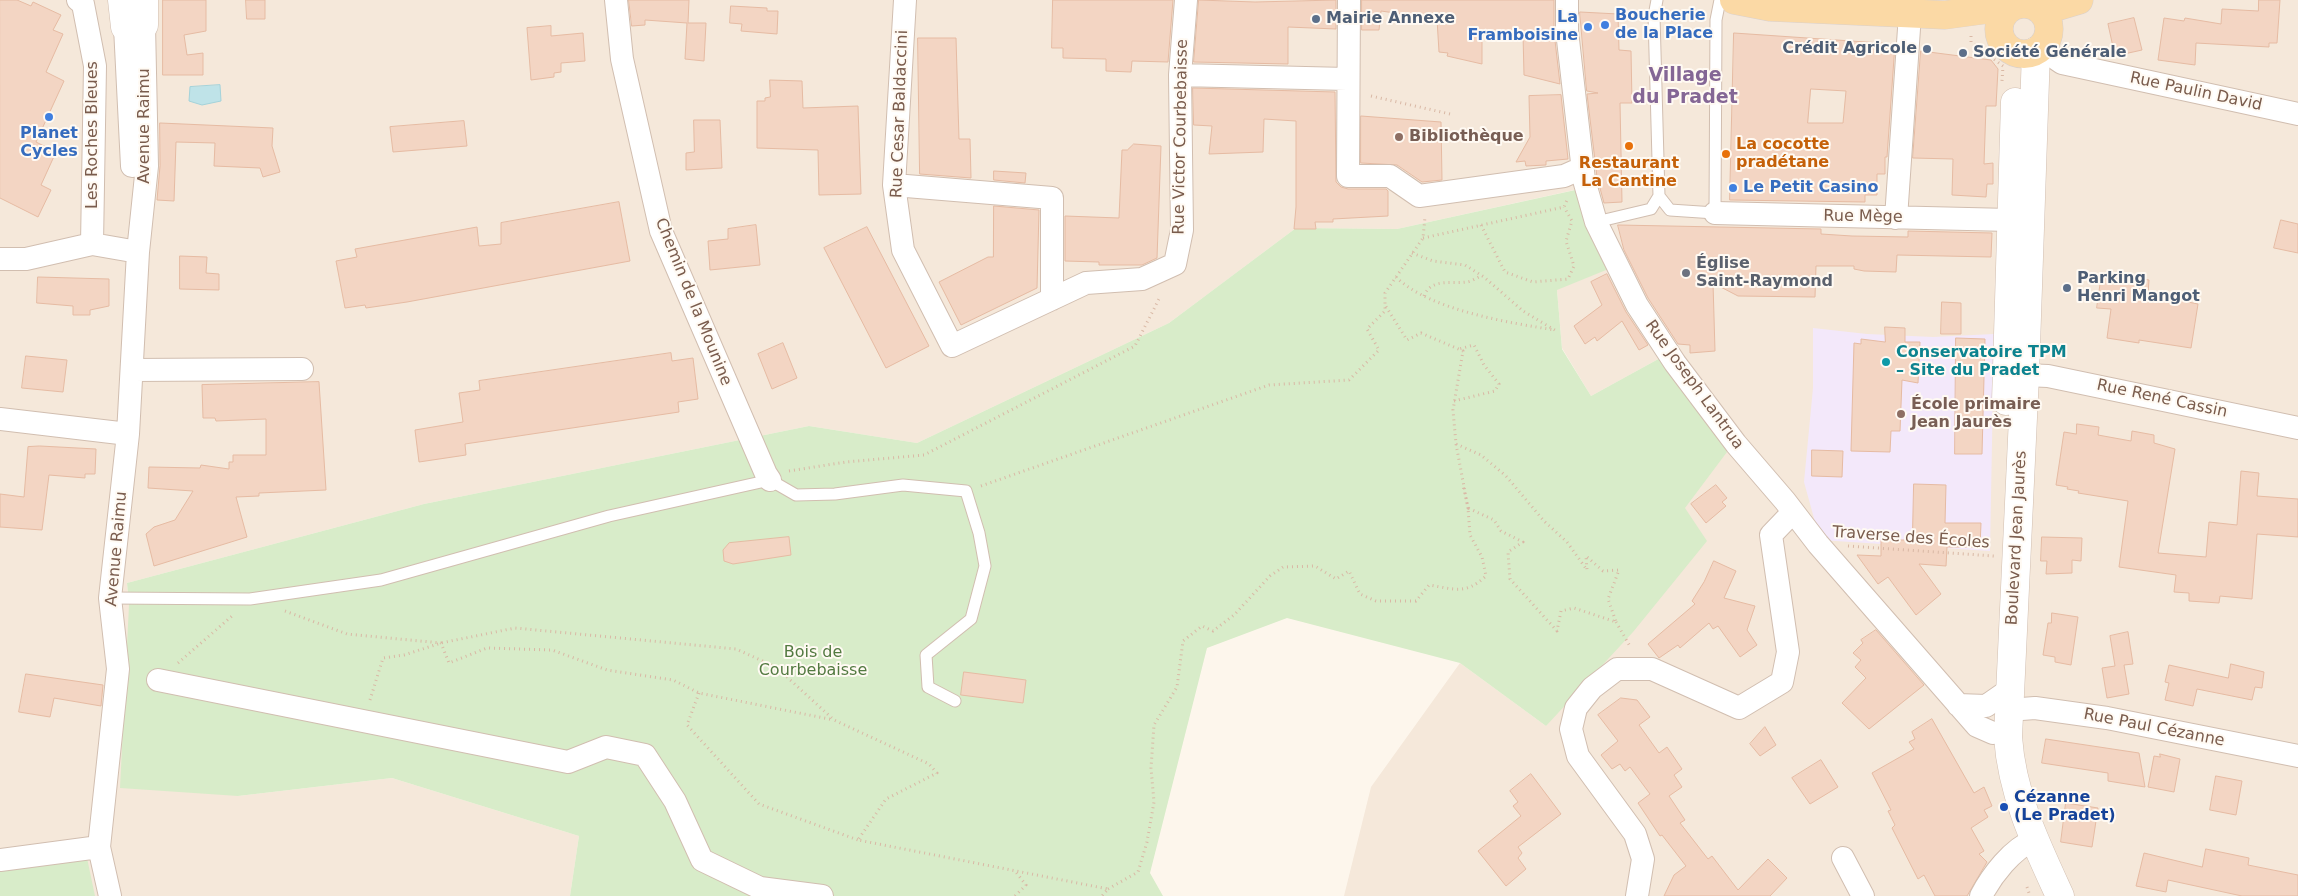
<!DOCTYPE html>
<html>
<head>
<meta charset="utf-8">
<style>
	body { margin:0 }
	canvas { display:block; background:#fdf6ec }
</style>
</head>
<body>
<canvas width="2298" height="896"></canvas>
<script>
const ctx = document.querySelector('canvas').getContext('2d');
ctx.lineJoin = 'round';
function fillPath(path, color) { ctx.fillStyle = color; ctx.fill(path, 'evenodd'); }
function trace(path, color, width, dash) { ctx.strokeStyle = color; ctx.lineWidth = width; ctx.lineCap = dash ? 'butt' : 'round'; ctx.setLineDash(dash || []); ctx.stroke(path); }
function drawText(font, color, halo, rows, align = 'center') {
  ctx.font = font + ' "DejaVu Sans",sans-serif'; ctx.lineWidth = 4; ctx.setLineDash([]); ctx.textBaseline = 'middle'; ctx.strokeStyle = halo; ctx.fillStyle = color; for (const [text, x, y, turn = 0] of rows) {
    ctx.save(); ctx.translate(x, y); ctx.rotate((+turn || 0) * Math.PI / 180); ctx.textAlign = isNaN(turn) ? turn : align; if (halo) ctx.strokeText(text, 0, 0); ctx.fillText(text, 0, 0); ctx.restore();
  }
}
fillPath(new Path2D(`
	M0 0H2298V896H1344L1371 787 1460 663 1546 726 1685 508 1662 357 1591 396 1562 348 1557 290 1579 189 1397 229 1296 228 1169 323 917 443 809 426 424 504 127 583 129 605 238 796 392 778 579 836 570 896H0Z`), '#f5e8da');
fillPath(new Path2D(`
	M1813 328 1867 334 1933 337 1994 334 1990 551 1820 540 1804 482 1813 388Z`), '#f3e8fa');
fillPath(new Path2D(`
	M1580 189 1611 268 1557 290 1562 349 1591 396 1662 357 1727 452 1685 508 1707 541 1633 632 1546 726 1460 663 1287 618 1207 648 1150 873 1163 896H570L579 836 392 778 238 796 120 788 129 605 127 583 424 504 809 426 917 443 1169 323 1296 228 1397 229Z
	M87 858 95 896H0V869Z`), '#d8ecc9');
const water = new Path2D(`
	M220 85 221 101 202 105 189 101 190 87Z`);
fillPath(water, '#bfe3e8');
trace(water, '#a5d3da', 1);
const building = new Path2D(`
	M0 0H17L31 6 33 2 61 15 53 30 63 34 46 72 64 81 36 142 56 152 41 185 51 190 38 217 0 198Z
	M163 0H206V31L184 35 187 55 203 53V75H163Z
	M246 0H265V19H247Z
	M629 0H689L688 23H706L704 61 685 59 687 23 645 20V25L632 26Z
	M1053 0H1173L1168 62 1132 61 1131 72 1106 71V59L1063 58V48H1052Z
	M1199 0 1255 2 1336 0V29L1288 27V64L1194 62Z
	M1362 0H1554V32L1560 84 1524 75 1523 34H1482V64L1447 56 1448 53 1439 52 1437 19 1381 11 1379 30H1362Z
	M2259 0H2280L2277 43H2269V47L2196 43 2195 65 2158 60 2164 18 2184 21 2185 18 2221 24 2222 9 2258 11Z
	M731 6 767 8V11H778L777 34 741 31 742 24 730 23Z
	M1580 12 1618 14 1619 50 1631 51 1632 103H1620L1622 202 1604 203 1597 177 1587 94 1598 93 1587 91Z
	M2134 18 2142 50 2115 56 2108 24Z
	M551 26V36L583 33 585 61 561 63V72L554 73V77L531 80 527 28Z
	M1734 33 1895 44 1887 157H1885V174H1877V195H1865V202L1730 200ZM1811 89 1846 91 1843 123H1808Z
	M918 38H956L959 139H970L971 178 920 174Z
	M1921 51 1991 60 1998 69 1996 106H1986L1984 164 1993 163V184H1987L1986 197 1952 195 1953 159 1913 158Z
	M770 80 802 81 803 108 858 106 861 194 819 195 818 150 757 148V101H765V98L770 97Z
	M1193 88 1335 92 1336 182 1341 187 1348 189H1386L1388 191V216L1333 219V222H1315L1316 229H1294L1296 207V121L1264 119 1263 152 1209 154 1212 126 1194 125Z
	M1561 95 1568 159 1546 161V165L1526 166 1525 161 1516 162 1530 137 1529 96Z
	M1361 116 1441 122 1442 180 1422 182 1397 165 1361 163Z
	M694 120H720L722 168 686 170V153L694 152Z
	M464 121 467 146 393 152 390 127Z
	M160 123 273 128 272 146 280 172 263 177 260 168 214 166 215 143 176 142 174 201 157 200 160 166Z
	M1134 144 1161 146 1157 258 1142 265H1099V262L1065 261V216L1119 218 1122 150H1127Z
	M994 171 1026 173 1025 183 994 180Z
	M619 202 630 261 407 302 366 308 365 305 345 308 336 261 357 257 355 249 477 227 479 246 501 244V223Z
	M994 206 1039 210 1037 288 961 325 939 282 988 257H993Z
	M2281 220 2298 224V253L2274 248Z
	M756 225 760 265 710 270 708 241 728 239V229Z
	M1618 225 1821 229V234L1852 236 1908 237V231L1992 233 1991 257 1897 255 1896 272 1864 271 1854 269V266H1816L1815 297 1738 296 1713 283 1715 351 1690 353V345L1678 344 1648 298 1624 250Z
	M867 227 929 346 886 368 824 248Z
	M180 256 207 257 206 273 219 274V290L180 289Z
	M2102 273 2149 280 2148 294 2198 304 2191 348 2139 340V343L2107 338 2111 309 2097 308Z
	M1607 274 1626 312 1648 345 1639 350 1622 321 1597 341 1595 337 1585 344 1574 326 1602 305 1591 282Z
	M38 277 109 279V306L90 310V315H73V306L37 303Z
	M1942 302 1961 303V334H1941Z
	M1885 327 1905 328V342H1920L1918 383 1902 380 1900 431H1891L1890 452 1851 451 1854 343 1861 344V339L1885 342Z
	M1956 338 1985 339 1982 454H1955Z
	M783 343 797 378 772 389 758 354Z
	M671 353 672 361 693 358 698 399 678 402 679 412 465 444 466 455 419 462 415 430 463 422 459 393 480 390 479 381Z
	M26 356 67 360 63 392 22 388Z
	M319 382 326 490 259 493V496L236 497 247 537 154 566 146 534 154 527 175 520 193 491 148 488 149 467 200 468 201 465 229 469V462H233V455H266V419L216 421 215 418H203L202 385Z
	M2077 424 2099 427 2098 435 2131 441 2132 431 2154 435V443L2175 449 2158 553 2206 557 2209 522 2237 525 2241 471 2259 473 2257 496 2298 499V537L2257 534 2252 599 2220 596 2219 603 2189 601V593L2174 592 2176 575 2119 567 2128 501 2078 493 2079 491 2067 489 2068 487 2056 485 2064 432 2076 434Z
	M40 446 96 449 95 474H85V478L49 475 42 530 0 527V494L24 497 28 447Z
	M1812 450 1843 451 1842 477 1812 476Z
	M1914 484 1946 485 1945 523H1981L1980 547H1947L1946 566 1919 564 1941 594 1916 615 1888 577 1878 584 1857 555 1881 556V540H1912Z
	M1716 485 1727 498 1722 502 1726 506 1706 523 1691 504Z
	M789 537 791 555 733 564 724 561 723 550 729 543Z
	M2042 537 2082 538 2081 561 2072 560V573L2046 574 2047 561H2041Z
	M1714 561 1736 571 1724 598 1755 606 1747 630 1757 645 1740 657 1718 626 1713 629 1709 623 1680 648 1678 645 1659 658 1648 644 1695 604 1692 601 1704 582Z
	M2052 613 2078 617 2071 665 2055 662V657L2043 655 2048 623H2051Z
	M1876 630 1924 685 1869 729 1842 703 1866 678 1855 667 1861 660 1853 653 1863 643 1861 640Z
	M2128 632 2133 664 2124 665 2129 694 2107 698 2102 668 2115 666 2110 636Z
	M2231 664 2264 672 2262 688 2255 687 2252 700 2197 689 2193 706 2165 700 2169 683 2165 682 2169 665 2228 678Z
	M964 672 1026 680 1023 703 961 695Z
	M26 674 103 685 101 706 54 698 50 717 19 712Z
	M1621 698 1637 700 1650 717 1639 725 1659 753 1667 747 1682 769 1674 775 1682 787 1669 796 1685 820 1680 823 1708 859 1712 856 1738 890 1768 859 1787 878 1770 896H1664L1674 875 1686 866 1662 835 1660 836 1638 803 1650 794 1630 767 1625 771 1620 764 1612 769 1601 755 1618 741 1598 715Z
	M1932 719 1974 793 1984 787 1992 806 1984 810 1988 817 1971 828 1984 851 1979 854 1987 862 1967 896H1935L1924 875 1918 879 1892 828 1895 825 1888 811 1891 810 1872 773 1914 749 1909 742 1915 739 1912 732Z
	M1765 727 1776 745 1760 756 1750 744Z
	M2046 739 2139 753 2145 787 2108 781V773L2042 763Z
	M2160 754 2180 759 2174 792 2148 787 2154 756 2160 757Z
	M1821 760 1838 787 1810 804 1792 778Z
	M1531 774 1561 814 1518 847 1522 853 1518 858 1526 869 1506 886 1478 851 1521 816 1513 806 1518 802 1510 791Z
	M2216 776 2242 781 2236 815 2210 810Z
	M2066 803 2098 808 2092 847 2061 842Z
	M2206 849 2249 858 2248 865 2298 875V896H2242L2168 880 2166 892 2136 886 2144 853 2202 867Z`);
fillPath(building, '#f3d5c3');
trace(building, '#e6bba3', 1);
const service = new Path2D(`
	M1659 196 1670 210 1715 213 1716 20 1720 0
	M1596 222 1651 209 1659 196 1654 16 1657 0
	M110 598 250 599 381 580 609 516 770 480 796 495 835 494 903 485 966 491 979 533 985 566 971 619 926 655 928 687 955 701`);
const minor = new Path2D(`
	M78 0 83 4 95 66 92 244
	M616 0 622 59 661 231 766 474 770 480
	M905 0 894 185 903 250 952 346 1086 283 1142 279 1175 264 1182 230 1180 75 1186 0
	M1349 0 1348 176H1390L1419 196 1564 176 1582 168
	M1567 0V31L1584 180 1596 222 1637 305 1675 363 1736 444 1785 501 1818 544 1977 726 1993 733
	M125 27 132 166
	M2040 48 2062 63 2298 114
	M1180 75 1347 79
	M894 185 1052 198V299
	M1715 213 2010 220
	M1896 218 1910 14
	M0 259H26L92 244 138 252
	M132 370 302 369
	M2025 375 2048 376 2298 428
	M0 419 128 434
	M158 680 568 762 606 747 645 755 675 801 702 860 760 888 822 896
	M1958 705 1986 706 2009 690
	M2008 710 2035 708 2107 718 2298 756
	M1843 858 1863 896
	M0 860 99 847
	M110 896 99 847 118 669 110 598 128 434 138 252 147 166 144 25
	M1637 896 1643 859 1635 834 1578 756 1571 729 1576 708 1592 688 1617 669H1652L1739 708 1782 682 1788 652 1771 535 1793 512
	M1981 896C1992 875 2012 849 2034 840`);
const tertiary = new Path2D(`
	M122 0 125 27
	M144 0V25
	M2036 51 2025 375 2008 737C2012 795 2036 844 2060 896
	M2006 401 2015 102`);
const primary = new Path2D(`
	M1734 0 1770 7 1945 15 2012 6
	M1999 29a25 25 0 1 1 50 0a25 25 0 1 1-50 0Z
	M2042 11 2079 0`);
trace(service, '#d1beb0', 13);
trace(minor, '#d1beb0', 24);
trace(tertiary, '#d1beb0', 29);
trace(primary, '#dad1cd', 29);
trace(new Path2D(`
	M1971 36V42L2003 66 2002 81
	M1371 96 1450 114
	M1481 225 1505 272 1533 282 1568 279 1574 266 1566 241 1572 221 1564 207
	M1423 238 1564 207 1567 200
	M1412 253 1433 261 1465 265 1484 277 1523 311 1558 332
	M1396 277C1429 310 1510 323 1555 330
	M1424 296C1431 278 1451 284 1466 282 1471 282 1476 278 1481 276
	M1454 401 1495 391 1499 384 1484 365 1474 345 1459 349
	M1456 444 1468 508 1463 485
	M789 471 846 462 924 455 1135 346 1160 297
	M981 486 1269 385 1349 380 1379 350 1367 329 1385 311V293L1423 238 1425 217
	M1848 546 1994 556
	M285 611 347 634 441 643 449 663 487 648 552 650 607 670 673 680 699 693 834 720
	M1616 622 1631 648
	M178 663 232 616
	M699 693 687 725 759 804 858 840
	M370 700 383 658 404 655 441 643 515 628 736 649 776 667 834 720 929 764 937 773 886 799 858 840 1108 889 1102 896
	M2027 887 2030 896
	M1108 889 1138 872 1147 842 1154 802 1151 768 1154 725 1177 687 1183 641 1202 626 1213 631 1234 615 1270 576 1283 567 1315 566 1336 579 1349 571 1360 594 1376 601H1416L1429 585C1454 589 1466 595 1486 576L1482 557 1470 535 1468 508 1494 520 1501 531 1523 542 1508 552 1510 579 1557 631 1561 611 1574 608 1616 622 1608 599 1619 570 1603 571 1586 556 1587 570 1567 542 1544 521 1506 476 1481 455 1456 444 1453 410 1463 351 1421 333 1407 340 1385 305
	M1015 896 1026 885 1015 871`), '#d9b8a5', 3, [1, 4]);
trace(service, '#fff', 11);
trace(minor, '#fff', 22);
trace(tertiary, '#fff', 28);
trace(primary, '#fbd9a5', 28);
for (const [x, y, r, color] of [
	[1316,19,5,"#5c6f8a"],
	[1605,25,5,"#3f7fe0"],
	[1588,27,5,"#3f7fe0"],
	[1927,49,5,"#5c6f8a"],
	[1963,53,5,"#5c6f8a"],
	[49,117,5,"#3f7fe0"],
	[1399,137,5,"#8d6e63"],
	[1629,146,5,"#e8710a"],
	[1726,154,5,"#e8710a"],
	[1733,188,5,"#3f7fe0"],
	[1686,273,5,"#6b7280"],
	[2067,288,5,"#5c6f8a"],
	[1886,362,5,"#0f9aa8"],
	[1901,414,5,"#8d6e63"],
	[2004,807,5,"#1a4fb4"]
]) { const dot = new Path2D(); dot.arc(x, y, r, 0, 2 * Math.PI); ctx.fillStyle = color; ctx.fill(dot); trace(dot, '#fffaf3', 2); }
drawText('bold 16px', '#366cbe', '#fffaf3', [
	["Boucherie",1615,16],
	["de la Place",1615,34],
	["La",1578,18,"right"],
	["Framboisine",1578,36,"right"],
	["Planet",49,134,"center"],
	["Cycles",49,152,"center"],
	["Le Petit Casino",1743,188]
], 'left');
drawText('bold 16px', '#4e5e75', '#fffaf3', [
	["Mairie Annexe",1326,19],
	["Crédit Agricole",1917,49,"right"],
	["Société Générale",1973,53],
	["Parking",2077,279],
	["Henri Mangot",2077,297]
], 'left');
drawText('16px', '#7a5c4d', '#fffaf3', [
	["Rue Paulin David",2196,92,12],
	["Rue Cesar Baldaccini",900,114,-88],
	["Avenue Raimu",145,126,-90],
	["Les Roches Bleues",93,135,-90],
	["Rue Victor Courbebaisse",1181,137,-89],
	["Rue Mège",1863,217,1],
	["Chemin de la Mounine",693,302,68],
	["Rue Joseph Lantrua",1694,385,54],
	["Rue René Cassin",2162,399,12],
	["Traverse des Écoles",1911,538,4],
	["Boulevard Jean Jaurès",2017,538,-87],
	["Avenue Raimu",117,549,-85],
	["Rue Paul Cézanne",2154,728,11]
]);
drawText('bold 16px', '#785e54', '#fffaf3', [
	["Bibliothèque",1409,137],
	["École primaire",1911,405],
	["Jean Jaurès",1911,423]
], 'left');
drawText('bold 16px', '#c56008', '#fffaf3', [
	["La cocotte",1736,145],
	["pradétane",1736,163],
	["Restaurant",1629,164,"center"],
	["La Cantine",1629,182,"center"]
], 'left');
drawText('bold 16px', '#5b616d', '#fffaf3', [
	["Église",1696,264],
	["Saint-Raymond",1696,282]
], 'left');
drawText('bold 16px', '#0d838f', '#fffaf3', [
	["Conservatoire TPM",1896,353],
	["– Site du Pradet",1896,371]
], 'left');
drawText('16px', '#537a41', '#fffaf3', [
	["Bois de",813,653],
	["Courbebaisse",813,671]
]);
drawText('bold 16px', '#164399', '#fffaf3', [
	["Cézanne",2014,798],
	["(Le Pradet)",2014,816]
], 'left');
drawText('bold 19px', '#846695', '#fffaf3', [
	["Village",1685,76],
	["du Pradet",1685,98]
]);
</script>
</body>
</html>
